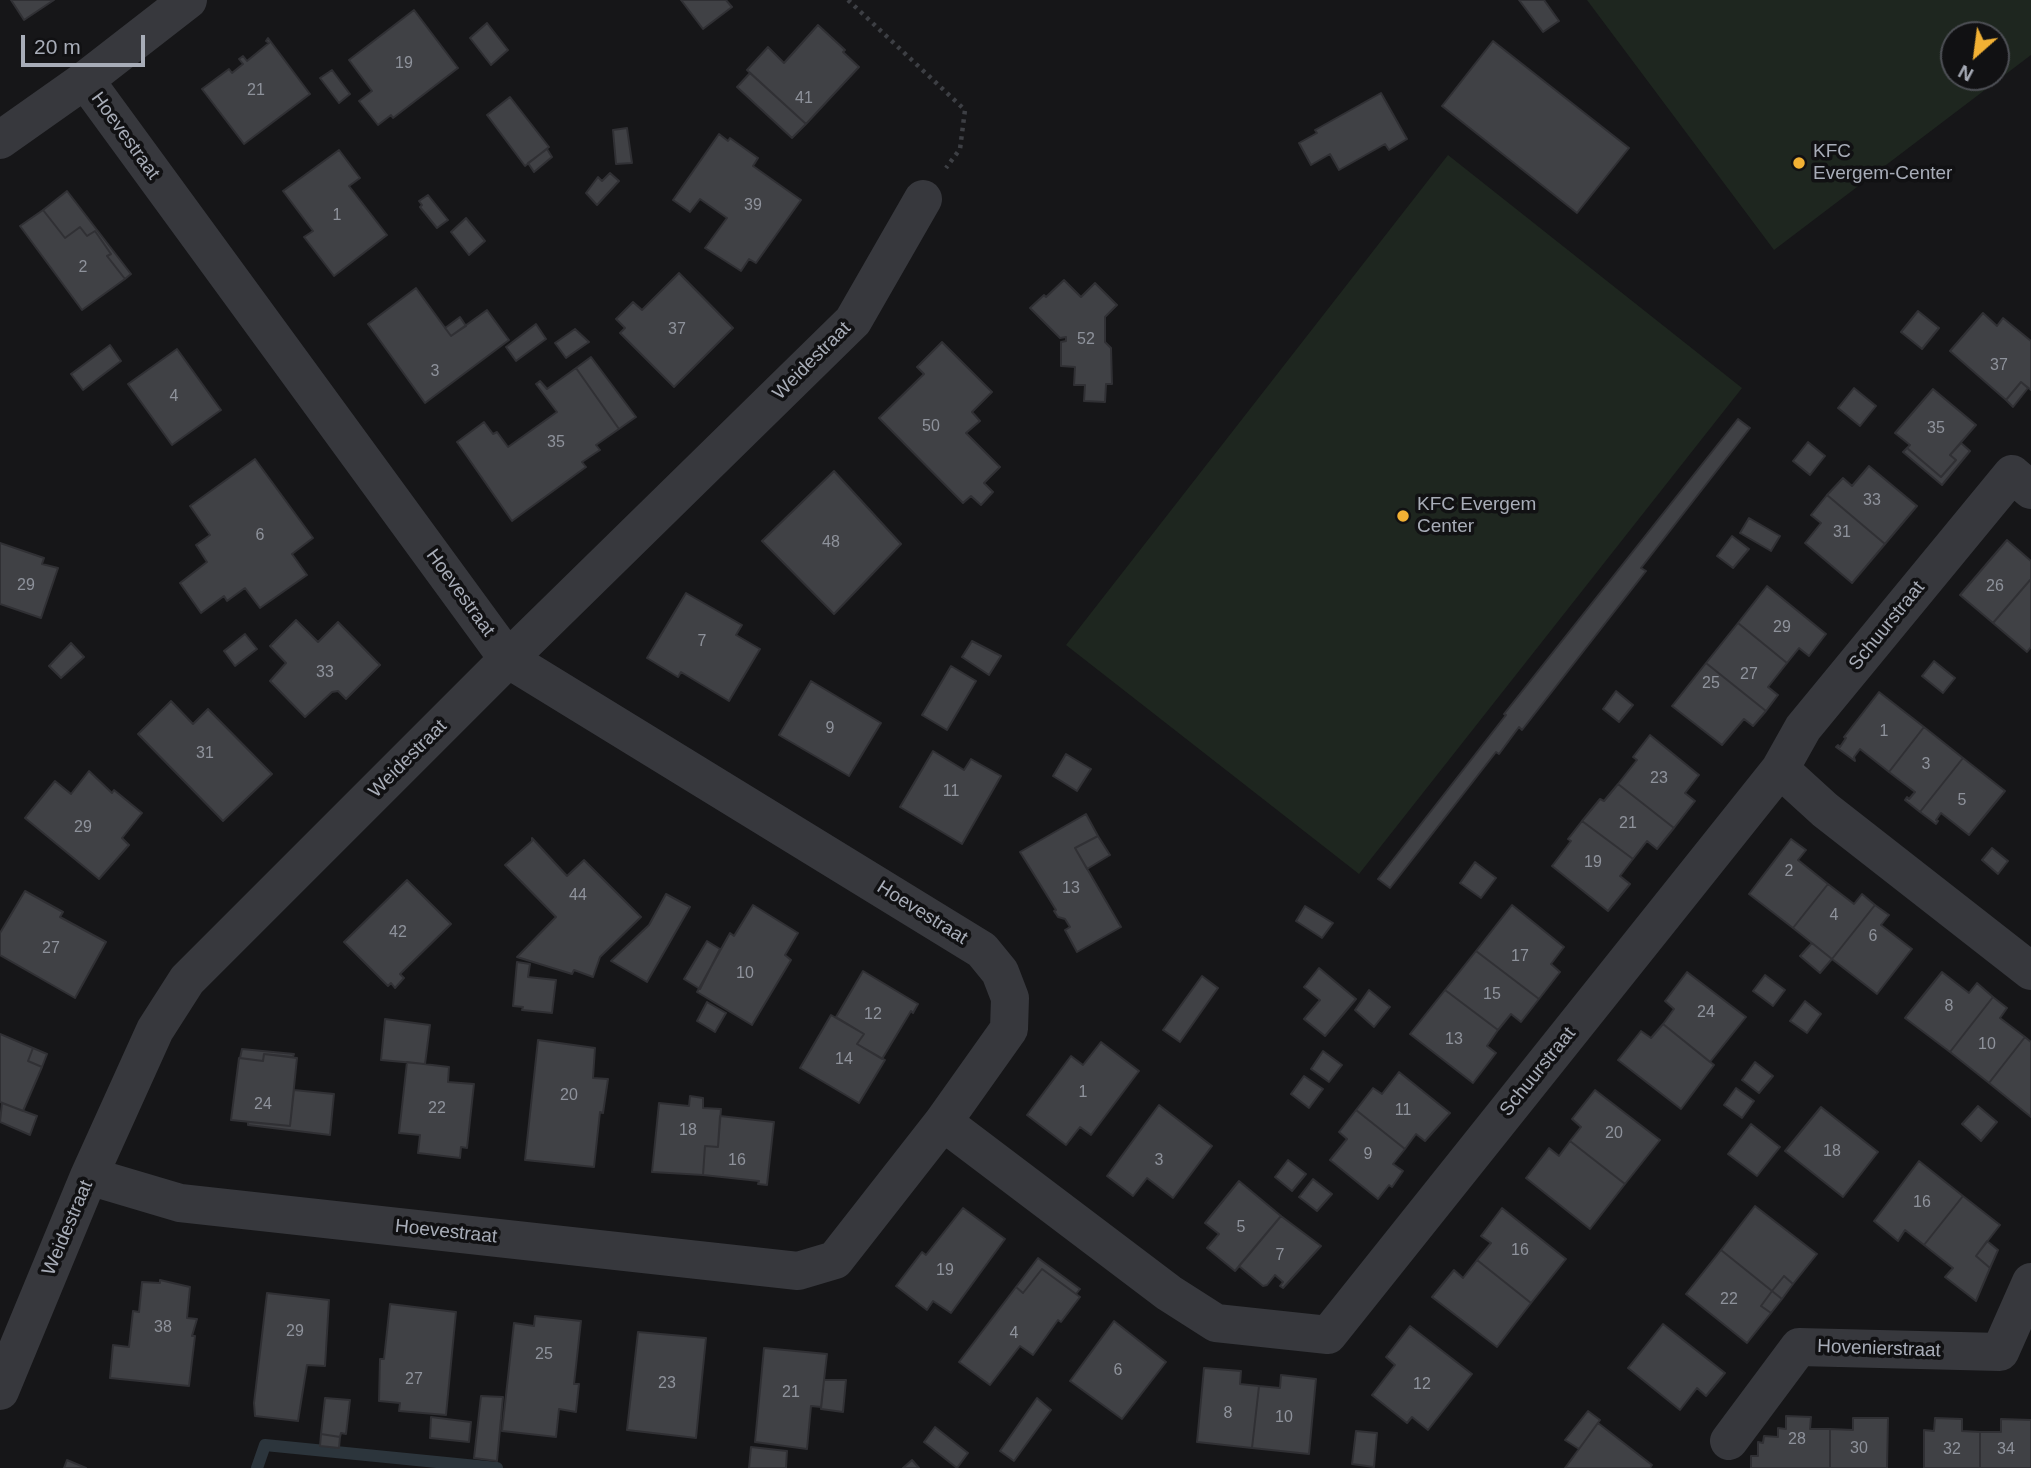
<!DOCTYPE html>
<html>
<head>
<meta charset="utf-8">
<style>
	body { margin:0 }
	#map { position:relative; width:2031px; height:1468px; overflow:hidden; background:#161618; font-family:Arial,sans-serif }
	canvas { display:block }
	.north { position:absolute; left:1940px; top:21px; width:70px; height:70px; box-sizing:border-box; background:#111113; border:2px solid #4d4f55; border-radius:50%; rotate:208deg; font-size:19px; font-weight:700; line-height:28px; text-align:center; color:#a8adb8 }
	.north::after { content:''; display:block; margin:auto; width:24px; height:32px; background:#f2b134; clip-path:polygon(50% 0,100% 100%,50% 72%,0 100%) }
	.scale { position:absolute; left:21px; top:35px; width:124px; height:32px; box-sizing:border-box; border:4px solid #a8adb8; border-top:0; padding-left:9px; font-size:21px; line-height:24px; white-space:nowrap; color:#a8adb8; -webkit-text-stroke:5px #111113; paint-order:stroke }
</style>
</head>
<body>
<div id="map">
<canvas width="2031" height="1468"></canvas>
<div class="north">N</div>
<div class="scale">20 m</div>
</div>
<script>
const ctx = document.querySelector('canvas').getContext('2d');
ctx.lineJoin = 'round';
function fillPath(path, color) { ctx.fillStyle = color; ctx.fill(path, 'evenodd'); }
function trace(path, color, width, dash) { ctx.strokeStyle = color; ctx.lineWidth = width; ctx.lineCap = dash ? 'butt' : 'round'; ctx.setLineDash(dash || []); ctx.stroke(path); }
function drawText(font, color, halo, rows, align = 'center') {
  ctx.font = font + ' Arial,sans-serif'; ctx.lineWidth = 7; ctx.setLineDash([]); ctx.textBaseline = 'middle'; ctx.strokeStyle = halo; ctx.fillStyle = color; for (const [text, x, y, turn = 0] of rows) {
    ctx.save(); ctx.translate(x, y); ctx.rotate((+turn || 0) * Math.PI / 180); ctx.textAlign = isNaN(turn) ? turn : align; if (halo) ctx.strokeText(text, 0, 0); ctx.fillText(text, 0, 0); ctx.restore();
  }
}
fillPath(new Path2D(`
	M1587 0H2031V55L1774 250ZM1996 35V77H1954V35Z
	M1448 155 1742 388 1359 874 1066 645Z`), '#1e261f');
trace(new Path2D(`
	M257 1468 265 1445 497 1468`), '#2c353c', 12);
const building = new Path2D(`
	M11 0H54L24 20Z
	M681 0H726L732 7 703 29Z
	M1519 0H1544L1559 21 1543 32Z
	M414 10 458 68 393 118 391 115 378 125 359 101 372 91 349 60Z
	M487 23 508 50 491 65 470 38Z
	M818 25 845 50 843 52 859 67 806 124 747 70 768 47 784 63Z
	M268 38 310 94 244 144 202 89 229 69 232 73 243 64 239 59 243 56 247 61 269 43 266 41Z
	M1493 41 1629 148 1577 213 1442 106Z
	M332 70 350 94 339 103 320 78Z
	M750 73 806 124 792 138 737 87Z
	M1381 93 1407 139 1389 150 1385 144 1339 170 1330 154 1311 165 1299 143 1317 133 1315 130Z
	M510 97 549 147 525 166 487 115Z
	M627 128 632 163 616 164 613 130Z
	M719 134 728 141 730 138 758 158 753 166 801 200 756 263 749 259 741 271 705 248 727 218 700 199 690 212 673 200Z
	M547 149 552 157 534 172 528 163Z
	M339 150 360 178 349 186 387 235 334 276 304 237 313 231 283 191Z
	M610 173 619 181 597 205 586 193 598 177 602 181Z
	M67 191 131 274 125 279 107 256 111 254 95 231 87 236 80 227 65 238 43 210Z
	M428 195 448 220 437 228 420 207 422 205 419 201Z
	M43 210 65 238 80 227 87 236 95 231 111 254 107 256 125 279 82 310 20 226Z
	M466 218 485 241 469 255 451 232Z
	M679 273 733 328 674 387 620 333 625 328 616 319 633 302 642 310Z
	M1064 280 1081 297 1095 283 1117 305 1105 317V342L1111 348 1112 384H1106L1105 402 1084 401 1085 385H1074L1075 367 1061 366V342L1066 341V337L1060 338 1030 308 1044 295 1046 297Z
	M416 288 451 336 487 310 509 340 425 403 368 324Z
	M1918 311 1939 328 1922 349 1901 332Z
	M1983 313 1997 326 2003 318 2031 341V390L2021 382 2006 400 1950 351Z
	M460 317 466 326 451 336 445 328Z
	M536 324 546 339 516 361 506 347Z
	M575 329 589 342 566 358 555 343Z
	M942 342 992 392 972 412 980 421 966 433 1000 467 984 483 993 492 981 505 971 496 963 503 879 418 924 374 917 367Z
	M110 345 121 361 83 390 71 374Z
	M177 349 221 410 172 445 128 384Z
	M591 357 636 417 619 429 576 368Z
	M576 368 619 429 596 445 600 450 582 462 586 467 512 521 457 442 484 422 493 434 497 432 508 447 557 412 536 384 540 381 547 389Z
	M2021 382 2028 388 2013 407 2006 400Z
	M1854 388 1876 406 1860 426 1838 408Z
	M1933 389 1976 425 1950 455 1956 460 1941 477 1907 448 1910 445 1895 433Z
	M1738 419 1750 428 1641 568 1646 571 1522 730 1519 727 1499 754 1496 752 1390 888 1378 879 1506 715 1504 714Z
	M1808 442 1825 456 1810 475 1793 461Z
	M1961 443 1970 451 1942 485 1903 452 1907 448 1941 477 1956 460 1950 455Z
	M255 459 313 538 292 554 307 575 260 608 245 588 227 601 224 596 201 613 180 583 207 562 196 545 210 535 190 506Z
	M1869 466 1917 506 1885 544 1827 495 1843 478 1852 486Z
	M834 471 901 544 834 614 762 541Z
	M1827 495 1885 544 1852 583 1805 543 1821 523 1811 515Z
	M1749 518 1780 536 1771 551 1740 533Z
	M1732 536 1749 549 1733 568 1717 556Z
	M2007 540 2031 561V579L1993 623 1960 595Z
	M0 543 44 558 42 564 58 568 41 618 0 604Z
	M2031 579V647L2027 652 1993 623Z
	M1767 586 1826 634 1809 656 1799 648 1787 663 1738 623Z
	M686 593 742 625 736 635 760 649 729 701 681 672 678 677 647 658Z
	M296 620 318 642 338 622 380 665 346 699 338 691 332 692 305 717 270 681 286 663 270 646Z
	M1738 623 1787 663 1768 687 1778 695 1766 711 1706 663Z
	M245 634 257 649 235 666 224 651Z
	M972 641 1001 656 989 675 962 657Z
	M71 643 84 657 61 678 49 666Z
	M1934 661 1955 678 1943 693 1922 676Z
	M1706 663 1766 711 1753 726 1744 719 1722 745 1672 706Z
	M951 666 976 681 947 730 922 715Z
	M811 681 881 723 849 776 779 735Z
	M1616 691 1633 705 1619 722 1603 709Z
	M1879 692 1924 727 1889 772 1860 749 1854 757 1855 761 1836 747 1838 745 1840 747 1846 738 1844 737Z
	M171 701 193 724 208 709 272 774 223 821 138 734Z
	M1924 727 1963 758 1920 812 1905 800 1907 797 1909 799 1915 792 1889 772Z
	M1650 735 1699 775 1685 793 1695 801 1674 828 1618 784 1637 760 1633 757Z
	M933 751 964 770 971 759 1001 776 962 844 900 807Z
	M1066 754 1091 769 1077 791 1053 776Z
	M1963 758 2005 791 1969 835 1941 813 1936 820 1938 821 1936 824 1920 812Z
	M89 771 112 793 114 790 142 813 122 838 129 845 99 879 25 818 55 781 71 794Z
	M1618 784 1674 828 1657 849 1647 841 1633 859 1582 821 1600 799 1604 801Z
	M1086 814 1098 836 1075 848 1121 927 1077 952 1065 930 1070 927 1065 919 1058 917 1054 911 1056 910 1020 852Z
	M1582 821 1633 859 1620 876 1630 884 1608 911 1552 866 1571 841 1568 839Z
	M1098 836 1110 855 1087 869 1075 848Z
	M532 838 567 876 584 860 641 917 600 957 593 977 574 970 572 974 517 957 556 917 505 865 532 841Z
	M1791 839 1806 850 1798 860 1828 884 1793 928 1749 894Z
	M1992 848 2008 861 1998 874 1982 860Z
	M1475 862 1496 878 1481 898 1460 883Z
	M407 880 451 924 400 974 404 978 395 988 391 983 388 986 344 942Z
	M1828 884 1854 904 1862 894 1875 905 1832 959 1793 928Z
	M25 891 63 912 60 917 106 942 75 998 0 955V933Z
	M666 894 690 907 647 982 611 961 649 925Z
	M753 905 798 933 785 955 791 960 752 1025 697 992 730 933 734 936Z
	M1512 905 1564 947 1551 964 1560 972 1539 999 1476 951Z
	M1875 905 1889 915 1881 925 1912 949 1877 994 1832 959Z
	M1305 906 1333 923 1322 938 1296 921Z
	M707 941 720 949 700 989 684 979Z
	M1812 943 1832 959 1820 973 1800 956Z
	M1476 951 1539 999 1521 1022 1511 1014 1498 1030 1445 990Z
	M517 962 530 964 528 977 556 980 552 1013 522 1010 523 1007 513 1006Z
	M1319 968 1356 999 1325 1036 1304 1019 1320 1000 1304 987Z
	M863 971 918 1004 913 1013 911 1011 882 1059 857 1044 864 1034 836 1017Z
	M1687 972 1746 1017 1710 1062 1663 1024 1674 1009 1665 1001Z
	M1942 972 1969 993 1977 983 1993 997 1950 1052 1905 1018Z
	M1765 975 1785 990 1773 1006 1753 991Z
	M1202 976 1218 988 1180 1042 1163 1030Z
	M1369 990 1390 1007 1374 1027 1355 1010Z
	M1445 990 1498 1030 1487 1046 1496 1053 1473 1083 1410 1034Z
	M1993 997 2007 1008 2000 1018 2025 1037 1989 1083 1950 1052Z
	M1805 1001 1821 1014 1807 1033 1790 1021Z
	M707 1002 726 1013 715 1032 697 1021Z
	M831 1015 864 1034 857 1044 885 1060 859 1103 800 1068Z
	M385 1019 430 1025 425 1064 381 1060Z
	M1663 1024 1714 1065 1681 1109 1618 1060 1641 1031 1651 1038Z
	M0 1034 33 1048 28 1061 42 1067 23 1111 0 1102Z
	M2025 1037 2031 1042V1117L1989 1083Z
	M538 1040 595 1048 593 1078 608 1079 603 1113 600 1112 594 1167 525 1160Z
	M1101 1042 1139 1071 1091 1135 1080 1127 1066 1145 1027 1115 1071 1056 1083 1065Z
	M33 1048 47 1054 42 1067 28 1061Z
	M242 1049 294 1054 293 1057 264 1054 263 1061 240 1058Z
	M1323 1051 1342 1065 1329 1082 1311 1069Z
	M264 1054 297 1058 290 1126 231 1120 239 1058 263 1061Z
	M407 1062 449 1067 448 1082 474 1084 467 1148 461 1147 460 1158 418 1153 420 1135 399 1133Z
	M1755 1062 1773 1076 1759 1093 1742 1080Z
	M1399 1072 1450 1113 1425 1141 1416 1134 1405 1149 1356 1110 1373 1088 1382 1094Z
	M1304 1076 1323 1089 1309 1108 1291 1094Z
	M1736 1088 1754 1101 1742 1118 1724 1105Z
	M294 1090 334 1094 330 1135 248 1125V1122L290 1126Z
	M1595 1090 1660 1140 1625 1184 1570 1141 1581 1127 1572 1119Z
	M690 1096 703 1098V1108L721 1109 718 1147 705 1146 703 1175 652 1172 659 1103 689 1106Z
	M2 1103 37 1116 30 1135 0 1122Z
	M1159 1105 1212 1146 1173 1198 1147 1178 1133 1196 1107 1176Z
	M1978 1106 1997 1122 1981 1141 1962 1124Z
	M1821 1107 1878 1152 1843 1197 1785 1151Z
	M1356 1110 1405 1149 1393 1164 1403 1171 1392 1187 1389 1185 1378 1199 1330 1160 1347 1139 1339 1132Z
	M720 1116 774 1122 767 1185 758 1184 759 1181 703 1175 705 1146 718 1147Z
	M1751 1124 1780 1147 1757 1176 1728 1154Z
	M1570 1141 1625 1184 1590 1229 1526 1178 1549 1148 1559 1156Z
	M1288 1160 1306 1174 1292 1191 1275 1177Z
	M1919 1161 1963 1196 1924 1245 1905 1230 1898 1241 1874 1221Z
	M1313 1179 1332 1194 1317 1211 1299 1197Z
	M1239 1181 1281 1216 1235 1271 1207 1248 1219 1234 1205 1223Z
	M1963 1196 2000 1225 1976 1256 1990 1268 1976 1301 1945 1277 1953 1268 1924 1245Z
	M1755 1206 1817 1254 1793 1284 1784 1276 1772 1291 1721 1250Z
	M963 1208 1005 1239 951 1313 933 1301 927 1310 896 1286 922 1252 926 1255Z
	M1502 1208 1566 1259 1531 1303 1477 1260 1491 1243 1481 1236Z
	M1281 1216 1321 1246 1283 1288 1280 1286 1283 1282 1275 1275 1267 1285 1263 1286 1239 1266Z
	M1987 1241 1998 1250 1990 1268 1976 1256Z
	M1721 1250 1772 1291 1761 1306 1771 1313 1747 1343 1686 1294Z
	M1038 1258 1080 1289 1076 1294 1042 1269 1023 1293 1016 1287Z
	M1477 1260 1531 1303 1497 1347 1432 1297 1454 1270 1463 1278Z
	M1042 1269 1080 1297 1061 1322 1058 1320 1033 1355 1020 1346 990 1385 959 1362 1016 1287 1023 1293Z
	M1784 1276 1793 1284 1782 1299 1772 1291Z
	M160 1280 190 1287 187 1318 197 1319 192 1336H195L189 1386 110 1378 113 1345 129 1347 133 1311 139 1312 142 1282 160 1283Z
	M1772 1291 1782 1299 1771 1313 1761 1306Z
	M267 1293 329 1300 325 1366 307 1365 298 1421 255 1416 254 1403Z
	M390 1304 456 1312 446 1415 399 1411 400 1403 379 1401 380 1359H384Z
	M535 1316 581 1321 574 1384H579L576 1412 559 1409 556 1437 502 1431 514 1323 534 1326Z
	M1114 1321 1166 1362 1122 1419 1070 1381Z
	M1663 1324 1725 1373 1706 1396 1697 1388 1680 1410 1628 1368Z
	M1410 1326 1472 1374 1428 1430 1412 1417 1407 1423 1372 1395 1395 1365 1386 1357Z
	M638 1332 706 1338 696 1438 627 1430Z
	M764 1348 827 1354 821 1407 811 1406 807 1449 755 1442Z
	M1204 1368 1241 1371 1240 1384 1259 1386 1252 1448 1197 1442Z
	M1281 1375 1316 1379 1309 1454 1252 1448 1259 1386 1280 1388Z
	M824 1380H846L843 1412 821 1409Z
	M481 1396 503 1397 497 1461 474 1458Z
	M325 1398 350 1400 346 1434 341 1433 340 1437 321 1434Z
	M1037 1398 1051 1410 1014 1461 1000 1451Z
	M1588 1411 1600 1420 1579 1449 1565 1440Z
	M1786 1416 1811 1417 1810 1429H1830V1468H1751V1456H1758V1442L1763 1443 1764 1436 1778 1437V1428L1786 1429Z
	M431 1417 471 1422 469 1442 430 1438Z
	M1853 1418H1888L1887 1468H1830V1429L1853 1430Z
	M1935 1418 1962 1419V1431L1980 1432V1468H1924V1430L1934 1431Z
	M2001 1419 2031 1420V1468H1980V1432H2001Z
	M1598 1423 1652 1465 1650 1468H1565Z
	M935 1427 968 1453 957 1468 924 1442Z
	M1356 1431 1377 1433 1374 1467 1352 1464Z
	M321 1434 340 1437 339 1448 320 1446Z
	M751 1447 787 1451 786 1468H749Z
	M67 1460 86 1468H64Z
	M912 1460 919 1468H903Z`);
fillPath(building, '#404145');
trace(building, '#303034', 2);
trace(new Path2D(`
	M848 0 965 110 960 149 946 168`), '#3d3f44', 4.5, [3.5, 5]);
trace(new Path2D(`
	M85 80 508 659 982 950 1000 972 1010 998 1009 1029 943 1122 835 1260 798 1271 180 1203 89 1176
	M0 140 85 80 188 0
	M1780 769 1825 810 2031 971
	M943 1122 1169 1293 1216 1323 1328 1335 1780 769 1803 728 2012 474 2031 490
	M0 1391 89 1176 155 1030 187 980 508 659 853 321 923 199
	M1729 1441 1799 1347 2000 1352 2031 1282`), '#37383d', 38);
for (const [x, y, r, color] of [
	[1799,163,7,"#f2b134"],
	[1403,516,7,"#f2b134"]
]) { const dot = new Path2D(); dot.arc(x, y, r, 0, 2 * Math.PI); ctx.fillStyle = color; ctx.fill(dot); trace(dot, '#111113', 2.5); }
drawText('16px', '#8e929b', null, [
	["19",404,64],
	["21",256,91],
	["41",804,99],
	["39",753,206],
	["1",337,216],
	["2",83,268],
	["37",677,330],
	["52",1086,340],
	["37",1999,366],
	["3",435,372],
	["4",174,397],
	["50",931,427],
	["35",1936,429],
	["35",556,443],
	["33",1872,501],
	["31",1842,533],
	["6",260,536],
	["48",831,543],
	["29",26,586],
	["26",1995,587],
	["29",1782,628],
	["7",702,642],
	["33",325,673],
	["27",1749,675],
	["25",1711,684],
	["9",830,729],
	["1",1884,732],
	["31",205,754],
	["3",1926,765],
	["23",1659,779],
	["11",951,792],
	["5",1962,801],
	["21",1628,824],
	["29",83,828],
	["19",1593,863],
	["2",1789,872],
	["13",1071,889],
	["44",578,896],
	["4",1834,916],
	["42",398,933],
	["6",1873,937],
	["27",51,949],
	["17",1520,957],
	["10",745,974],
	["15",1492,995],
	["8",1949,1007],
	["24",1706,1013],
	["12",873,1015],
	["13",1454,1040],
	["10",1987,1045],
	["14",844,1060],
	["1",1083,1093],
	["20",569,1096],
	["24",263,1105],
	["22",437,1109],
	["11",1403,1111],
	["18",688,1131],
	["20",1614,1134],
	["18",1832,1152],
	["9",1368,1155],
	["16",737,1161],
	["3",1159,1161],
	["16",1922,1203],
	["5",1241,1228],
	["16",1520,1251],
	["7",1280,1256],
	["19",945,1271],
	["22",1729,1300],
	["38",163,1328],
	["29",295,1332],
	["4",1014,1334],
	["25",544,1355],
	["6",1118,1371],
	["27",414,1380],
	["23",667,1384],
	["12",1422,1385],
	["21",791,1393],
	["8",1228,1414],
	["10",1284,1418],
	["28",1797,1440],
	["30",1859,1449],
	["32",1952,1450],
	["34",2006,1450]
]);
drawText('19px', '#a8adb8', '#111113', [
	["Hoevestraat",125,136,54],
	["Weidestraat",812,361,-45],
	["Hoevestraat",460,593,54],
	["Schuurstraat",1887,626,-51],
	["Weidestraat",408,759,-45],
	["Hoevestraat",922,913,32],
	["Schuurstraat",1538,1072,-51],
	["Weidestraat",68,1228,-67],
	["Hoevestraat",446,1232,6],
	["Hovenierstraat",1879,1349,2]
]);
drawText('19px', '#a8adb8', '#111113', [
	["KFC",1813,152],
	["Evergem-Center",1813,174],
	["KFC Evergem",1417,505],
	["Center",1417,527]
], 'left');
</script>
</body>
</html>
